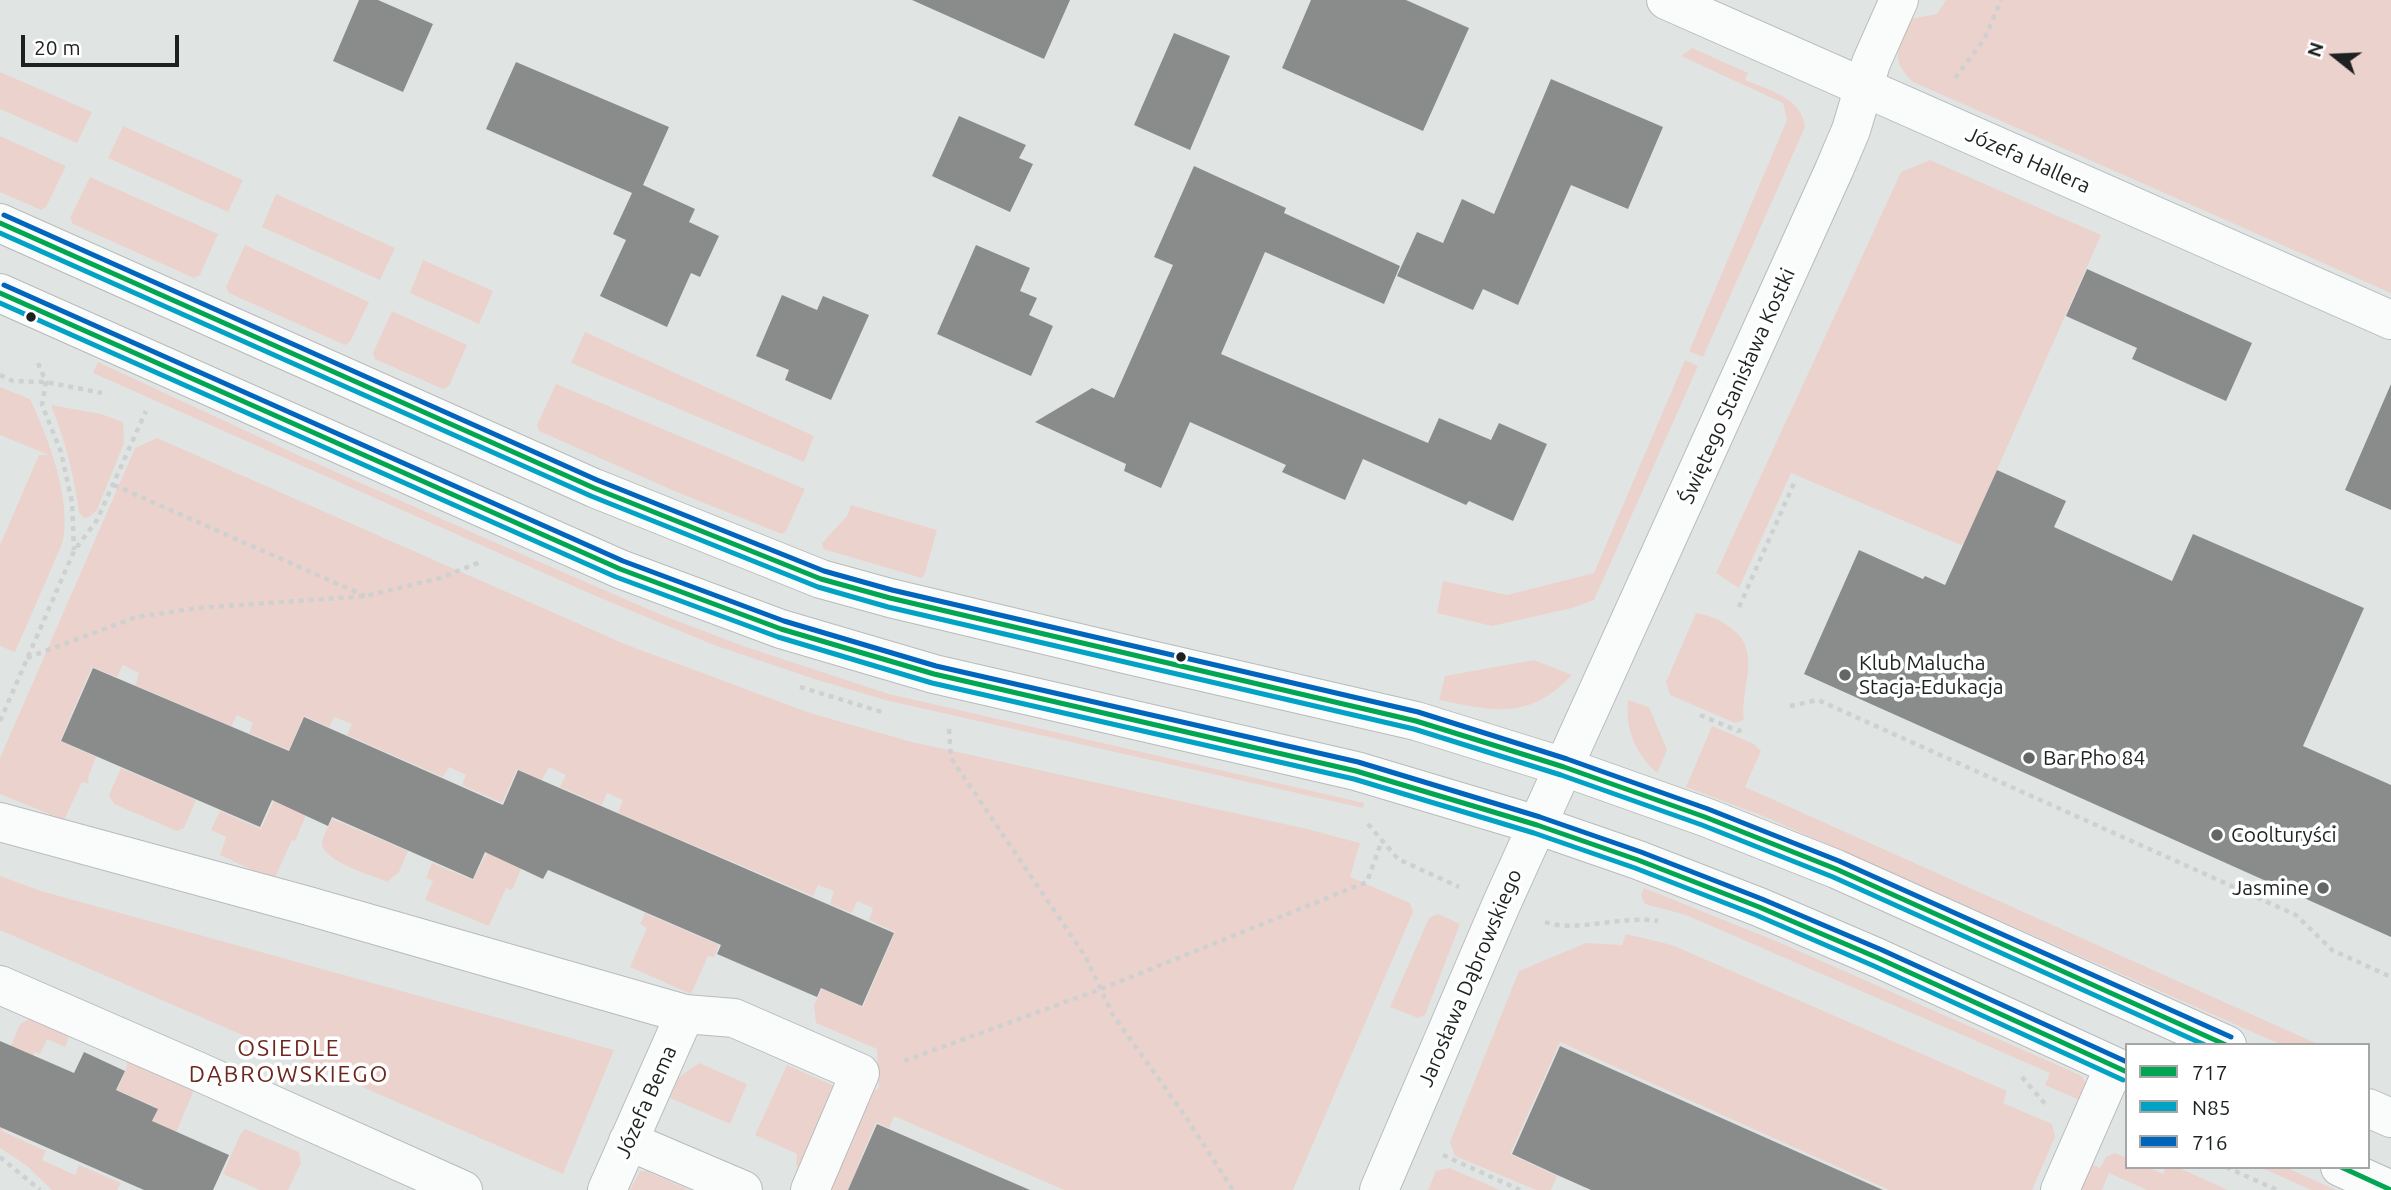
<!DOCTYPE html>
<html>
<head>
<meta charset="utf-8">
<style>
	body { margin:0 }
	#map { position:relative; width:2391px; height:1190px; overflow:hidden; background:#e0e5e4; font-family:Ubuntu,sans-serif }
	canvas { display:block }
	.legend { position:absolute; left:2125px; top:1043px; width:245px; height:126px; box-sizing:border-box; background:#fff; border:2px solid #a5a6a6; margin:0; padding:9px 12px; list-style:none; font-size:21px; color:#1e2121 }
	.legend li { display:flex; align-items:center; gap:14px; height:35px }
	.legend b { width:35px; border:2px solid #a5a6a6 }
	.north { position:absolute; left:2300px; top:21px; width:70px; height:70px; -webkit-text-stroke:5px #fff; paint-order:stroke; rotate:288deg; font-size:19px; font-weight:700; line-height:28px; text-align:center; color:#1e2121 }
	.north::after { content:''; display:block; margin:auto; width:24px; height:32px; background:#1e2121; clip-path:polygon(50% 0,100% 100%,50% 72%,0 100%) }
	.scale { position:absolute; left:21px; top:35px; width:158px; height:32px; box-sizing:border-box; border:4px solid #1e2121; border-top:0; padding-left:9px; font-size:21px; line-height:24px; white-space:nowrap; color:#1e2121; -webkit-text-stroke:5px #fff; paint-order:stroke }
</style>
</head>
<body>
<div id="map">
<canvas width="2391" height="1190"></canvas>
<ul class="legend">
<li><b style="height:9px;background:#00a651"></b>717</li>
<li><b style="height:9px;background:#02a2c5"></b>N85</li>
<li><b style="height:9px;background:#0065bd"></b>716</li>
</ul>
<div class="north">N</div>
<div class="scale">20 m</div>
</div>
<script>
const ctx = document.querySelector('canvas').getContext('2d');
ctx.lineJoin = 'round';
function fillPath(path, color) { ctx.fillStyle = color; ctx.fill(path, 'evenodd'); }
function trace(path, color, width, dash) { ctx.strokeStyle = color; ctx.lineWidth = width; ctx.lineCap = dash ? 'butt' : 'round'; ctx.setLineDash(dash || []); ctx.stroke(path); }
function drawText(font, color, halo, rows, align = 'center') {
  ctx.font = font + ' Ubuntu,sans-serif'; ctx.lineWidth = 7; ctx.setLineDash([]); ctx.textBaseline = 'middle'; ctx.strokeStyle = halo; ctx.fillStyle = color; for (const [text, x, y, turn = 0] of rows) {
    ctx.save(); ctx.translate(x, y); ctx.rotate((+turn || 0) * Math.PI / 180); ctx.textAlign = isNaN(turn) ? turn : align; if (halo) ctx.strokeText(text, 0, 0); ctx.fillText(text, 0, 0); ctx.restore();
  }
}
fillPath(new Path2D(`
	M1946 0H2391V293L1913 82C1888 59 1899 46 1911 19L1937 14Z
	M1692 48 1748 73 1745 80C1769 90 1802 98 1805 127L1703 357 1689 351 1787 120 1783 103 1681 56Z
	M0 72 92 112 77 143 0 109Z
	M123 126 243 180 228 212 108 158Z
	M0 136 66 166 46 207 41 210 0 192Z
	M1930 160 2101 235 1963 546 1791 473 1739 588 1716 573 1901 172Z
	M90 177 218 234 200 275 194 278 73 224 70 218Z
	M276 194 395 248 380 280 262 227Z
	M245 245 369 302 350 342 345 345 229 293 226 287Z
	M423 260 493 291 479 324 410 293Z
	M392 311 467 345 449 386 443 389 375 359 373 353Z
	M585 332 814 436 804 462 571 363Z
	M1685 360 1698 366 1594 600 1572 608 1492 626 1437 613 1443 581 1507 595 1594 573Z
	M98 362 300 456 494 542 664 616 746 647 889 694 1364 803 1363 808 885 700 814 679 714 645 598 597 93 373Z
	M556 384 805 489 786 531 782 534 679 493 539 431 537 425Z
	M0 387 30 399C48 437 73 502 62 544L15 652 0 646V545L39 455H49L0 435Z
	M51 405 101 414 123 422 124 443 97 510 89 517 84 518 79 513C74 474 65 441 51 405Z
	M157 438 627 645 810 713 912 742 1307 829 1360 843 1350 877 1410 903 1413 912 1293 1190H1064L894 1116 889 1128 876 1122 848 1190H818L868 1095 879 1088 877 1049 816 1023 814 1005 822 989 863 1007 895 932 869 920 873 908 857 901 852 913 830 904 834 891 818 885 813 896 618 813 623 800 607 793 602 805 560 787 566 775 549 767 542 780 517 769 502 803 462 785 466 775 449 767 443 777 347 735 352 724 334 717 329 727 304 716 289 750 249 733 253 723 237 715 231 726 135 685 139 673 123 665 117 677 92 667 60 741 96 757 88 778 89 784 82 782 64 820 0 794V758L135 448Z
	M851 505 937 530 925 573 922 578 823 549 822 543 847 516Z
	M1696 613C1709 615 1721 620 1731 628 1763 651 1740 688 1744 720L1735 723 1670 695 1666 682Z
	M1534 660 1572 675C1528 721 1495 711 1439 700L1445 676Z
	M1628 700 1649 707 1667 750 1657 773C1635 753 1625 729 1628 700Z
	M1712 726 1754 744 1761 751 1745 787 2320 1045H2282L1763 816 1686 787Z
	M121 768 196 800 184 828 177 831 114 804 109 795Z
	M277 794 309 808 295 841 292 840 274 880 220 855 226 837 211 830 220 811 261 829Z
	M332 819 408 851 399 872 387 882C372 875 324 862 322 844 322 836 329 826 332 819Z
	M490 846 525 860 512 890 506 888 489 926 425 900 433 881 426 878 432 863 473 880Z
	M0 876 41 891 614 1050 563 1174 0 930Z
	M1644 888 1776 941 2080 1075C2089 1084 2087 1091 2086 1103L2045 1085 2050 1073 1686 915 1645 904 1641 895Z
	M645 913 719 945 714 957 708 956 691 994 630 967 647 928 640 924Z
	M1438 914 1460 924 1425 1015 1418 1018 1390 1007 1429 918Z
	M1626 934 1672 945 2007 1091 2003 1103 2052 1124 2055 1137 2032 1190H1889L1560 1042 1510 1154 1557 1176 1551 1190H1536L1455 1156 1450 1142 1519 971 1586 943 1622 945Z
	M33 1017 66 1032 68 1039 65 1047 47 1039 40 1054 35 1052 2 1131 46 1151 42 1160 75 1175 79 1165 121 1183 117 1190H52L27 1166 0 1148V1072L20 1024Z
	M128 1057 196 1085 168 1152 145 1141 158 1108 117 1090 126 1070Z
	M699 1063 747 1084 730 1124 670 1098 678 1078Z
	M787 1065 841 1089 808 1172 796 1165 797 1154 755 1135Z
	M245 1129 299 1152 301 1163 288 1190H260L223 1174 240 1135Z
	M2115 1153 2127 1158V1167H2148L2163 1174 2166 1167H2177L2228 1190H2147L2109 1173 2102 1190H2074L2086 1162 2100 1168 2106 1157Z
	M2260 1167H2285L2336 1190H2311Z
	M1450 1168 1500 1190H1428L1436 1171Z
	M640 1171H646L690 1190H630Z`), '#ecd2cc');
fillPath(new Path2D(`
	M359 0H378L433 24 403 92 333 61Z
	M912 0H1070L1044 59Z
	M1311 0H1406L1469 28 1423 131 1282 68Z
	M1174 33 1230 56 1190 150 1134 125Z
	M516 62 669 127 643 185 695 209 689 222 719 236 700 277 691 273 667 327 600 296 626 240 613 234 632 193 486 129Z
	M1551 79 1663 127 1628 209 1571 185 1518 305 1483 289 1473 310 1397 276 1417 232 1443 243 1462 199 1494 214Z
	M959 116 1026 145 1019 158 1033 164 1010 212 932 176Z
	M1194 166 1286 208 1284 213 1400 266 1384 304 1265 252 1221 354 1428 443 1439 418 1491 440 1499 423 1547 444 1513 521 1469 501 1466 505 1363 459 1345 500 1282 472 1286 465 1190 422 1161 488 1124 471 1126 464 1035 422 1092 388 1114 398 1173 265 1154 257Z
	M976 245 1030 268 1020 291 1037 298 1029 315 1053 326 1031 376 937 334Z
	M2087 269 2252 343 2226 401 2132 359 2137 348 2066 316Z
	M782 295 817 310 823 296 869 315 831 400 785 380 789 370 756 356Z
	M2391 384V510L2345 490Z
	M1997 470 2066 501 2054 527 2172 581 2193 534 2364 608 2303 746 2391 785V937L1804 674 1859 550 1923 579 1925 576 1945 585Z
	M93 668 289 751 304 717 503 805 518 770 894 933 862 1006 821 988 817 997 717 954 721 945 548 870 543 879 485 852 473 879 332 817 328 826 272 800 260 827 61 741Z
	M0 1041 74 1073 84 1052 125 1071 116 1090 158 1109 152 1121 229 1155 213 1190H144L0 1127Z
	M1560 1046 1883 1190H1591L1555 1174 1512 1154Z
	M877 1124 1030 1190H848Z`), '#898c8b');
const minor = new Path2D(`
	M1666 0 2391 320
	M0 223 594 488 821 579 890 598 1129 655 1416 721 1564 767 1705 817 1836 869 2227 1045
	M0 293 620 569 781 629 934 674 1356 771 1537 825 1638 860 1759 907 1878 958 2127 1072
	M0 822 305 905 685 1014 734 1018 860 1073 810 1190
	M0 985 195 1070 463 1190
	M2368 1108 2391 1118
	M628 1141 743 1190
	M2340 1167 2391 1190
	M607 1190 685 1014
	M1379 1190 1501 905 1834 170 1851 130 1871 63 1899 0
	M2060 1190 2114 1067`);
trace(minor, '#b8bbbb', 40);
trace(new Path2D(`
	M1955 78 1985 38 2001 0
	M38 363 46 382 42 405 61 452 72 502 74 550
	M0 375 13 381 46 382 102 393
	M114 485 365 596
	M1739 607 1795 481
	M27 658 136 617 199 608 366 596 440 578 483 561
	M800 687 882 712
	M1790 706 1818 700 2296 915 2332 950 2391 977
	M1700 715 1738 731 1746 728
	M0 721 74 551 97 520 146 411
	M949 729 951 758 1085 956 1113 1015 1186 1117 1233 1190
	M1368 824 1398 859 1459 887
	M1545 922C1576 933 1622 915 1658 921
	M904 1061 1101 989 1367 882 1382 840
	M2022 1077 2046 1105
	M1443 1155 1520 1190
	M0 1157 40 1190
	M2226 1167 2277 1190`), '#cfd0d0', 4.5, [5, 5]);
trace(minor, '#fafbfb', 38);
trace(new Path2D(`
	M0 223 594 488 821 579 890 598 1416 721 1564 767 1705 817 1836 869 2226 1045
	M0 293 620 569 781 629 934 674 1356 771 1537 825 1638 860 1759 907 1878 958 2127 1072
	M2341 1167 2391 1190`), '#00a651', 5);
trace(new Path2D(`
	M0 233 591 496 818 587 888 607 1414 729 1561 775 1702 825 1833 877 2205 1045
	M0 303 616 577 778 637 932 683 1354 779 1534 833 1635 868 1756 915 1874 966 2123 1080`), '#02a2c5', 5);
trace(new Path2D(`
	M4 215 597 480 824 571 892 590 1418 712 1567 759 1708 809 1839 861 2231 1037
	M4 285 623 561 784 621 936 666 1358 762 1540 817 1641 852 1762 899 1882 950 2127 1062`), '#0065bd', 5);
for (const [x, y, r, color] of [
	[31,317,6,"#1e2121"],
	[1181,657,6,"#1e2121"],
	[1845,675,7,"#626665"],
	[2029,758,7,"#626665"],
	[2217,835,7,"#626665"],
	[2323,888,7,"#626665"]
]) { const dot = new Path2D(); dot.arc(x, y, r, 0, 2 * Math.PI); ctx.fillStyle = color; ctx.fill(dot); trace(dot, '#fff', 2.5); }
drawText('21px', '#1e2121', '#fff', [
	["Józefa Hallera",2028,160,24],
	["Świętego Stanisława Kostki",1737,386,-66],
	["Jarosława Dąbrowskiego",1470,978,-67],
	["Józefa Bema",646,1102,-66]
]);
drawText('21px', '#1e2121', '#fff', [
	["Klub Malucha",1859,663],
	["Stacja-Edukacja",1859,687],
	["Bar Pho 84",2043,758],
	["Coolturyści",2231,835],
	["Jasmine",2309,888,"right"]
], 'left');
ctx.letterSpacing = '2px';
drawText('23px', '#6c271f', '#fff', [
	["OSIEDLE",289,1048],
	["DĄBROWSKIEGO",289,1074]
]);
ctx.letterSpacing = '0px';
</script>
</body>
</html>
